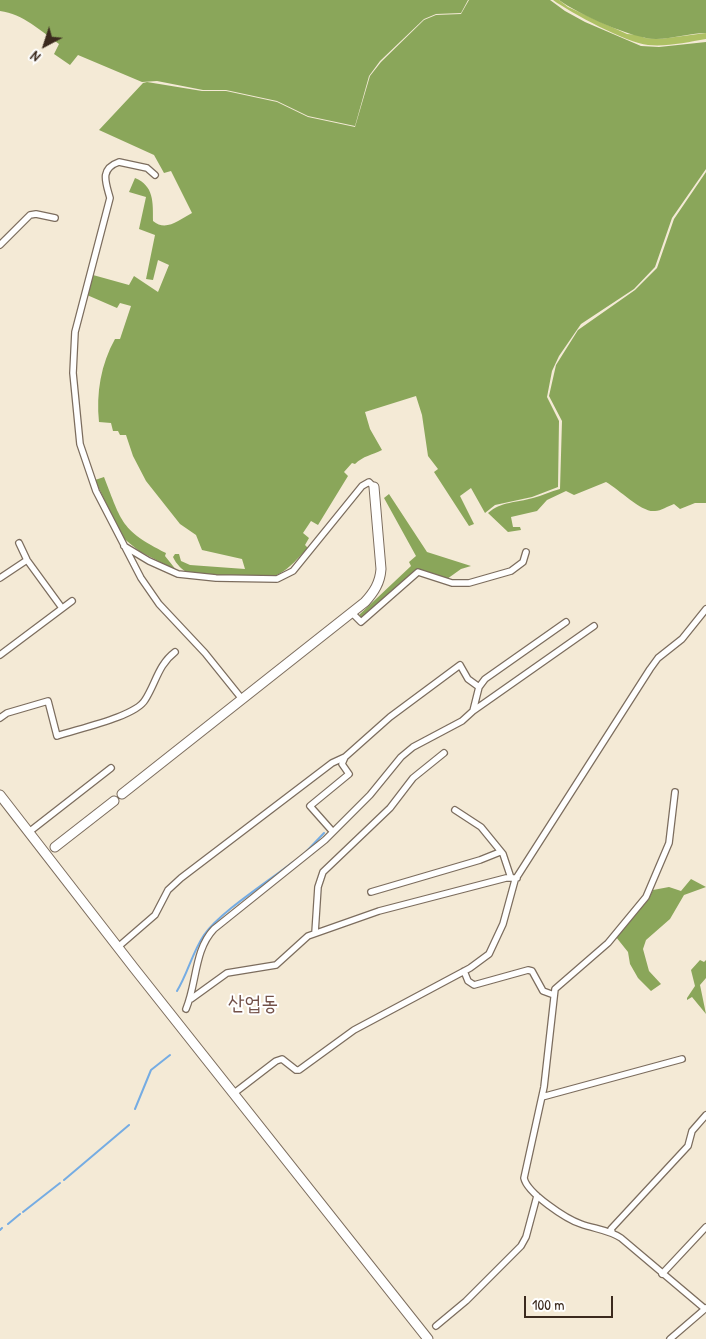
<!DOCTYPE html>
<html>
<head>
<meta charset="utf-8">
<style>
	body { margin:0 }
	#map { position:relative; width:706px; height:1339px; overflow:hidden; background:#f4ead6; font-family:"Patrick Hand",sans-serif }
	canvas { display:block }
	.north { position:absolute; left:20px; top:20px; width:50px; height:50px; -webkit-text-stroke:4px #fff; paint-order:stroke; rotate:220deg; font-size:14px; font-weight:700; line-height:20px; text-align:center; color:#3b2a1e }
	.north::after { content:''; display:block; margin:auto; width:18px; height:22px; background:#3b2a1e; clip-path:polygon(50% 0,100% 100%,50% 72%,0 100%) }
	.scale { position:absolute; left:524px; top:1296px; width:89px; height:22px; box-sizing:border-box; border:2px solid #3b2a1e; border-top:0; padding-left:6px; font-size:15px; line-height:18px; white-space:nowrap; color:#3b2a1e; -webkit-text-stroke:4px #fff; paint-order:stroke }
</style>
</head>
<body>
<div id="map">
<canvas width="706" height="1339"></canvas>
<div class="north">N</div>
<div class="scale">100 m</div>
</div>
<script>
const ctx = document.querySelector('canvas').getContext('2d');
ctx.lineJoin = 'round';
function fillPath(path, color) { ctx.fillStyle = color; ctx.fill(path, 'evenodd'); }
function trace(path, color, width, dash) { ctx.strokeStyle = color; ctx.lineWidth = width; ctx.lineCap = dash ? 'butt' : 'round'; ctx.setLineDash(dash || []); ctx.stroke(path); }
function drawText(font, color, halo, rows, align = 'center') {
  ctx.font = font + ' "Patrick Hand","Poor Story",sans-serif'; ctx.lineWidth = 4; ctx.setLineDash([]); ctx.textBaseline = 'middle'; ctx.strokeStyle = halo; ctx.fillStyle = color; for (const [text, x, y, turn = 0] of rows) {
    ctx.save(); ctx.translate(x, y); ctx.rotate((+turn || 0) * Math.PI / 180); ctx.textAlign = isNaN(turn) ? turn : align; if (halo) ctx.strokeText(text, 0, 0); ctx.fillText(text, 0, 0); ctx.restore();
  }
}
fillPath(new Path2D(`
	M553 0H559L568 7 627 34 639 35 645 38 660 39 706 33V39C688 42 667 47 648 45 627 43 571 13 553 0Z`), '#adc064');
fillPath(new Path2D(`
	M0 0H468L461 13 436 14 424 19 380 61 369 76 355 126 308 116 277 101 226 90H203L157 81 142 82 78 55 70 65 54 54 59 44C41 31 23 14 0 11Z
	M469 0H550L565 11 585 22 641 46 659 47 706 42V169L672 218 655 267 634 289 581 324 559 356 552 371 547 397 559 421 558 487 532 497 495 505 485 513 471 488 460 496 474 524 469 526 434 472 438 469 428 456 422 415 416 396 365 412 370 429 382 450C372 455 363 456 355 464L352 463 344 472 348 476 318 525 311 521 303 533 309 538 305 545 308 548C299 557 290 568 279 574 268 580 202 578 189 573 183 571 176 564 173 557L175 554H179L181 561 190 565 245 569 242 559 202 550 196 535 180 524 146 481 133 456 126 435H120L118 431H113L111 423 99 422C96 393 101 364 115 339H120L131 306 120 303 117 308 87 295 93 275 129 285 134 276 158 292 169 265 158 260 153 280 146 279 155 235 139 229 146 197 129 192 135 178C154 186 153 202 153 221 166 232 179 220 192 213L171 171 164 173 154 155 99 130 143 83 147 82 202 91H226L277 102 308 117 355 127 370 76 381 62 424 20 436 15 461 14Z
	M559 0H706V33C689 33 673 39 656 39 633 39 578 14 559 0Z
	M706 172V503H695L680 509 674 504C668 506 661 511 655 511 642 513 620 490 606 482L574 495 566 491 547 500 537 511 511 517 513 527H520L521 530 508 532 488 513C502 501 516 503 533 498 542 496 551 491 560 489L562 421 549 396 556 365 578 330 635 290 657 268 674 219Z
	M104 477C122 523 121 530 166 553L165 556 177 571 139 551 122 537 95 480Z
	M389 494 427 552 471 566 461 569 447 579 418 570 362 618 359 615 411 566 409 562 416 556 384 498Z
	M691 879 706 887 684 895 670 919 646 940 643 949 649 971 661 984 651 991 638 978 630 964 628 952 616 937 648 900 653 890 669 887 681 891Z
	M700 960 704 962 706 960V978L700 985 706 1014 692 997 687 1000V998L695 986 691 970Z`), '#8aa65a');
trace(new Path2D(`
	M303 855 324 833
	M177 991C188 973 192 953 204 935 220 912 269 881 293 862
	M135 1109 151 1070 170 1055
	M64 1180 129 1125
	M23 1212 60 1183
	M8 1224 20 1214
	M0 1230 2 1228`), '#75ace3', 2);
const street = new Path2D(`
	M155 175 147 168 119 162C99 169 106 183 110 198L75 332 73 373 80 444 96 491 141 578 159 604 205 653 242 699
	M0 245 30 215 36 214 55 218
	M19 543 27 560 62 608
	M124 546 149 561 178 574 216 578 277 579 293 571 362 486 369 482 374 487
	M0 578 27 560
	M352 613 361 622 418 572 452 583H469L511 571 523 562 526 552
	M0 655 72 601
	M473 711 594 626
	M0 718 7 713 48 701 57 736C77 729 135 717 145 700 156 683 158 665 175 652
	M675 792 669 843 646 897 608 943 555 989 544 1087 524 1178C527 1193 566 1219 581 1224 595 1229 609 1230 621 1238L705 1309
	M455 810 481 827 503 854 511 878
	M29 832 111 768
	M333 832 310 806 349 774 342 764 345 757
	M371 892 480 860 500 852
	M315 933 318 887 323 872 390 808 413 778 444 753
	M118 947 155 915 168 890 181 878 332 763 345 757 390 717 460 665 468 679 479 687
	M464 971 468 981 474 985 528 970 532 971 543 991 554 995
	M191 999 227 973 276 965 308 936 379 911 506 878H517
	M186 1009C197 983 194 950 214 929L325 840 370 795 401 757 413 747 462 721 473 711 479 687 485 679 566 622
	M233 1094 276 1061 282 1059 296 1070H299L354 1030 470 968 489 954 503 924 515 880 650 669 658 658 682 639 706 609
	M542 1097 682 1059
	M612 1232 611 1229 688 1146 692 1131 706 1115
	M662 1274 706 1227
	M436 1326 466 1301 521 1246 526 1237 537 1196
	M670 1339 706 1308`);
const secondary = new Path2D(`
	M122 794 365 602C374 592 380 583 381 569L374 487
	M0 795 134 968 428 1339
	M55 847 114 801`);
trace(street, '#7c6d5e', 8);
trace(secondary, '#7c6d5e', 11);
trace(street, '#fff', 5.5);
trace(secondary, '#fff', 9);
drawText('21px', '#735148', '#fff', [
	["산업동",253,1004]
]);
</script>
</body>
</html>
